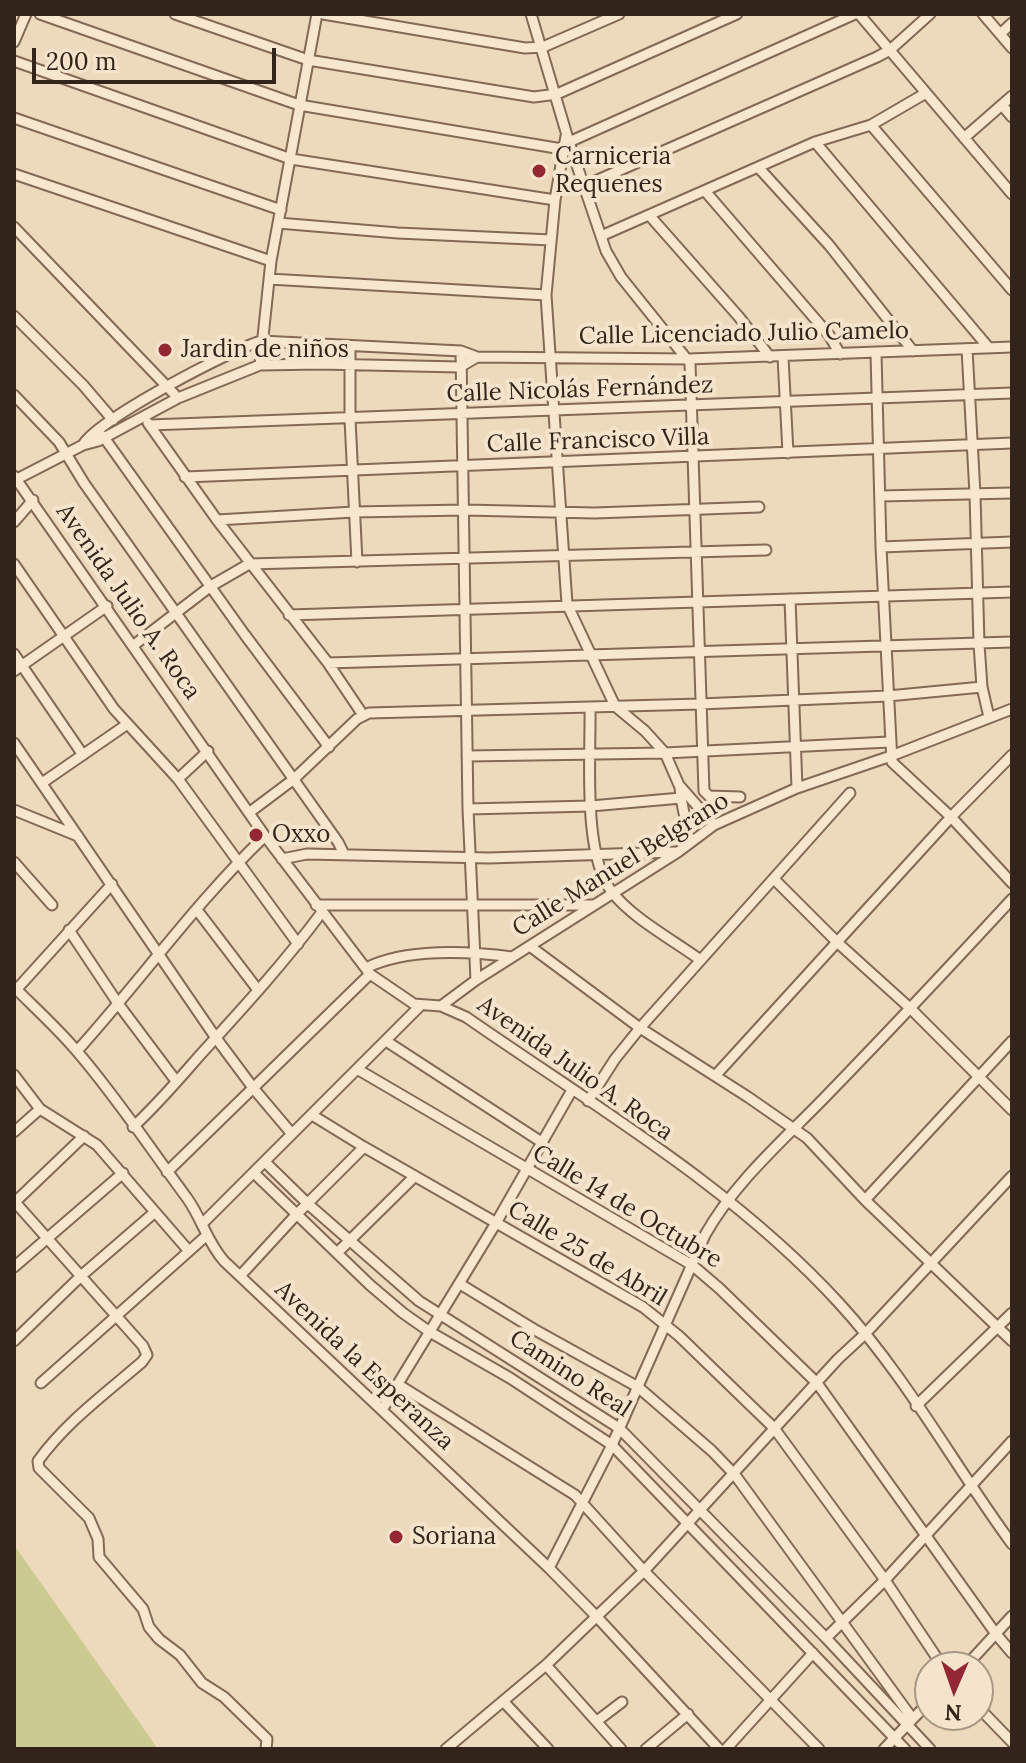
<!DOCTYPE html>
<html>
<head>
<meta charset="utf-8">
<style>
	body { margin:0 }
	#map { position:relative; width:1026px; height:1763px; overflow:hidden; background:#edd9bc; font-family:Lora,serif }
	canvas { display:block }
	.frame { position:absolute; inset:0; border:16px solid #33241b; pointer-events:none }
	.north { position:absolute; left:914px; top:1651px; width:80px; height:80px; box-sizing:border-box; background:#f5e4cc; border:2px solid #a79785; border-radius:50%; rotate:182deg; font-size:22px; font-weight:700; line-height:32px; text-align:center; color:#33241b }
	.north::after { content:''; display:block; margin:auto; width:28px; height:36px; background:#932734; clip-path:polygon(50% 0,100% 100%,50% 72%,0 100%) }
	.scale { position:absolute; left:32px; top:48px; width:244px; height:36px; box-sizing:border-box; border:4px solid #33241b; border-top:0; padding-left:10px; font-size:24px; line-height:28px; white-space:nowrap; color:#33241b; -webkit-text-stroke:6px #f5e4cc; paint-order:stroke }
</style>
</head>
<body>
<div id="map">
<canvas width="1026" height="1763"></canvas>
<div class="frame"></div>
<div class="north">N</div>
<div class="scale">200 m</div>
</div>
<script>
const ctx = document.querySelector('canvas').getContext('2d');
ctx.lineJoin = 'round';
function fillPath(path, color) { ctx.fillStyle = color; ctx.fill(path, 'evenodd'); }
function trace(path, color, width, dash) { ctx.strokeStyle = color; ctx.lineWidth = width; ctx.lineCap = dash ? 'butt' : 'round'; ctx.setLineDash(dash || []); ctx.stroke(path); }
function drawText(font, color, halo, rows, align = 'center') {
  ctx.font = font + ' Lora,serif'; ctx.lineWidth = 8; ctx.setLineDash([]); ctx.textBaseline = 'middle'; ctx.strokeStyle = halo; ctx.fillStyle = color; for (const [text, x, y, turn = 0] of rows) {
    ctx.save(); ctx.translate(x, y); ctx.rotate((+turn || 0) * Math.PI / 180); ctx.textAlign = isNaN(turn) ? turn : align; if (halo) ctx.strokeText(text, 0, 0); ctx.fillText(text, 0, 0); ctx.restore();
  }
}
fillPath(new Path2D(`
	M14 1545 158 1749H14Z`), '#caca91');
const minor = new Path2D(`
	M40 14 299 105 562 149
	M175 14 308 60 534 97 557 94 737 14
	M323 14 525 48 543 47 619 14
	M531 14 569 142 606 251 621 277 690 363 704 791 709 796 740 797
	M859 14 1012 194
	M983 14 1012 48
	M1000 34 1012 23
	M14 42 26 14
	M14 61 291 159 555 200
	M1002 105 1012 117
	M14 118 281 210
	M871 125 1012 290
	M566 136 555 200 546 295 567 604 615 706 645 731 665 753 679 785 714 825
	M964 138 1012 96
	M569 142 855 14
	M815 142 989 348
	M758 167 829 245 913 351
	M14 174 271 261
	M584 186 877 57 890 50 930 14
	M705 191 829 335 840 354
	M649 215 739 317 770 357
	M278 223 398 233 551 240
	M14 227 178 398
	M601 236 815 142 871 125 926 93
	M269 279 546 295
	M14 316 83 385 113 420
	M350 346V419L357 562
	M967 349 975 494 979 644 982 687 989 717
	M461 351 468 809 476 980
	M876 353 881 547 892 762 951 817 1012 883
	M783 357 788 453
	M260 365 271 261 317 14
	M14 395 59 442 84 483 338 842 344 854
	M148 423 217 520 328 663 363 715
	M150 425 1012 393
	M103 436 245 635 329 747
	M83 445C97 420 230 350 261 341L461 351 477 357 689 359 1012 347
	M14 476 265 836 370 974 414 1004 441 1006 466 1017C594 1106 733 1187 839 1303 906 1376 954 1465 1012 1544
	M185 477 1012 443
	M17 479 83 445 98 441 178 398 260 365 320 364 460 367 477 357
	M880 496 1012 493
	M217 520 354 512 465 510 595 513 759 507
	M14 522 33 500
	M881 547 1012 542
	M14 564 114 709 178 779 298 944
	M790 599 797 788
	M289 615 1012 592
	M134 645 211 586 249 564 766 550
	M14 654 83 755
	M328 663 1012 642
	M14 671 107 606
	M590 707C591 756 582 854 612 892 632 918 673 940 699 959
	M14 743 216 1038 254 1089 292 1134
	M467 756 665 753 889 742
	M178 779 208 751
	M42 783 126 725
	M681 798 690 843
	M468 809 591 806 681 798 680 787
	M14 810 78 836
	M250 812 294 779 357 719 369 713 700 704 888 696 982 687
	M282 859 307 854 489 858 675 852
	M14 862 52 905
	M775 880 838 943 911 1009 1012 1110
	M316 905H593
	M197 910 258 990
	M69 930 119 1005 176 1081
	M531 947 640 1028 748 1097 807 1138 865 1200 1012 1341
	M366 968C406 948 468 951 512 957
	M14 987C35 1008 56 1027 75 1049 115 1095 150 1148 187 1198 202 1219 207 1242 224 1261L549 1568 597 1617 719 1749
	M16 990 112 884
	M441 1006 476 980 678 852 714 825 797 788 891 756 1012 709
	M386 1041 543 1143
	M77 1051C141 980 196 902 265 836
	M357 1069 692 1265 719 1288 817 1383 996 1634 1012 1653
	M14 1075 40 1109 97 1145 188 1250
	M715 1076 951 817 1012 755
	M588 1101 615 1059 640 1028 850 793
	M312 1115 364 1147 643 1307 679 1336 774 1428 885 1580 943 1667
	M133 1127C158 1104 179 1079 201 1054 243 1008 285 962 322 912
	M14 1132 40 1109
	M265 1162 308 1204 419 1301 619 1428 826 1638 930 1749
	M167 1172 370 974
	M254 1173 370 1285 403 1313 430 1332 510 1378 612 1445 905 1749
	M865 1200 1012 1041
	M14 1201 143 1346 147 1355 142 1362C106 1393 66 1422 38 1461L39 1468 89 1518 98 1539 99 1557 143 1609 149 1627 159 1639 180 1655 202 1683 224 1697 267 1739 266 1749
	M14 1203 84 1136
	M203 1223 420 1006
	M337 1253 415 1176
	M14 1267 123 1173
	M240 1276 296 1215 364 1147
	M460 1284 537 1331 638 1387 712 1451 735 1475 912 1718
	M14 1341 81 1276 155 1212
	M41 1383 206 1236
	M399 1385 575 1495 644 1571 819 1749
	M916 1406 1012 1313
	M382 1410 496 1223 572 1090
	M549 1568 612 1445 705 1235C736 1180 787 1137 830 1092 892 1028 952 964 1012 899
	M826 1638 885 1580 1012 1441
	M546 1665 621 1749
	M965 1667 1012 1616
	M503 1701 548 1749
	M978 1707 1012 1742
	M597 1721 622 1702
	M446 1749 546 1665 644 1571 838 1359 865 1334 1012 1176
	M646 1749 688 1714
	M726 1749 813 1653
	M884 1749 930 1701`);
trace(minor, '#846956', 13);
trace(minor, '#f8e7cf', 9);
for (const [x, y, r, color] of [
	[539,171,8,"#932734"],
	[165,350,8,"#932734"],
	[256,835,8,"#932734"],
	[396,1537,8,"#932734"]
]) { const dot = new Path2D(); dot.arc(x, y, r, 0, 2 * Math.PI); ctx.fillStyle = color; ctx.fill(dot); trace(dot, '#f5e4cc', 3); }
drawText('24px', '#33241b', '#f5e4cc', [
	["Carniceria",555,157],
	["Requenes",555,185],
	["Jardin de niños",181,350],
	["Oxxo",272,835],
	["Soriana",412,1537]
], 'left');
drawText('24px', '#33241b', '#f5e4cc', [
	["Calle Licenciado Julio Camelo",744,334,-1],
	["Calle Nicolás Fernández",580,390,-2],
	["Calle Francisco Villa",598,441,-2],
	["Avenida Julio A. Roca",128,602,55],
	["Calle Manuel Belgrano",621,865,-32],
	["Avenida Julio A. Roca",575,1069,35],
	["Calle 14 de Octubre",627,1207,31],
	["Calle 25 de Abril",587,1254,31],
	["Avenida la Esperanza",364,1366,43],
	["Camino Real",570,1374,33]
]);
</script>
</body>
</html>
